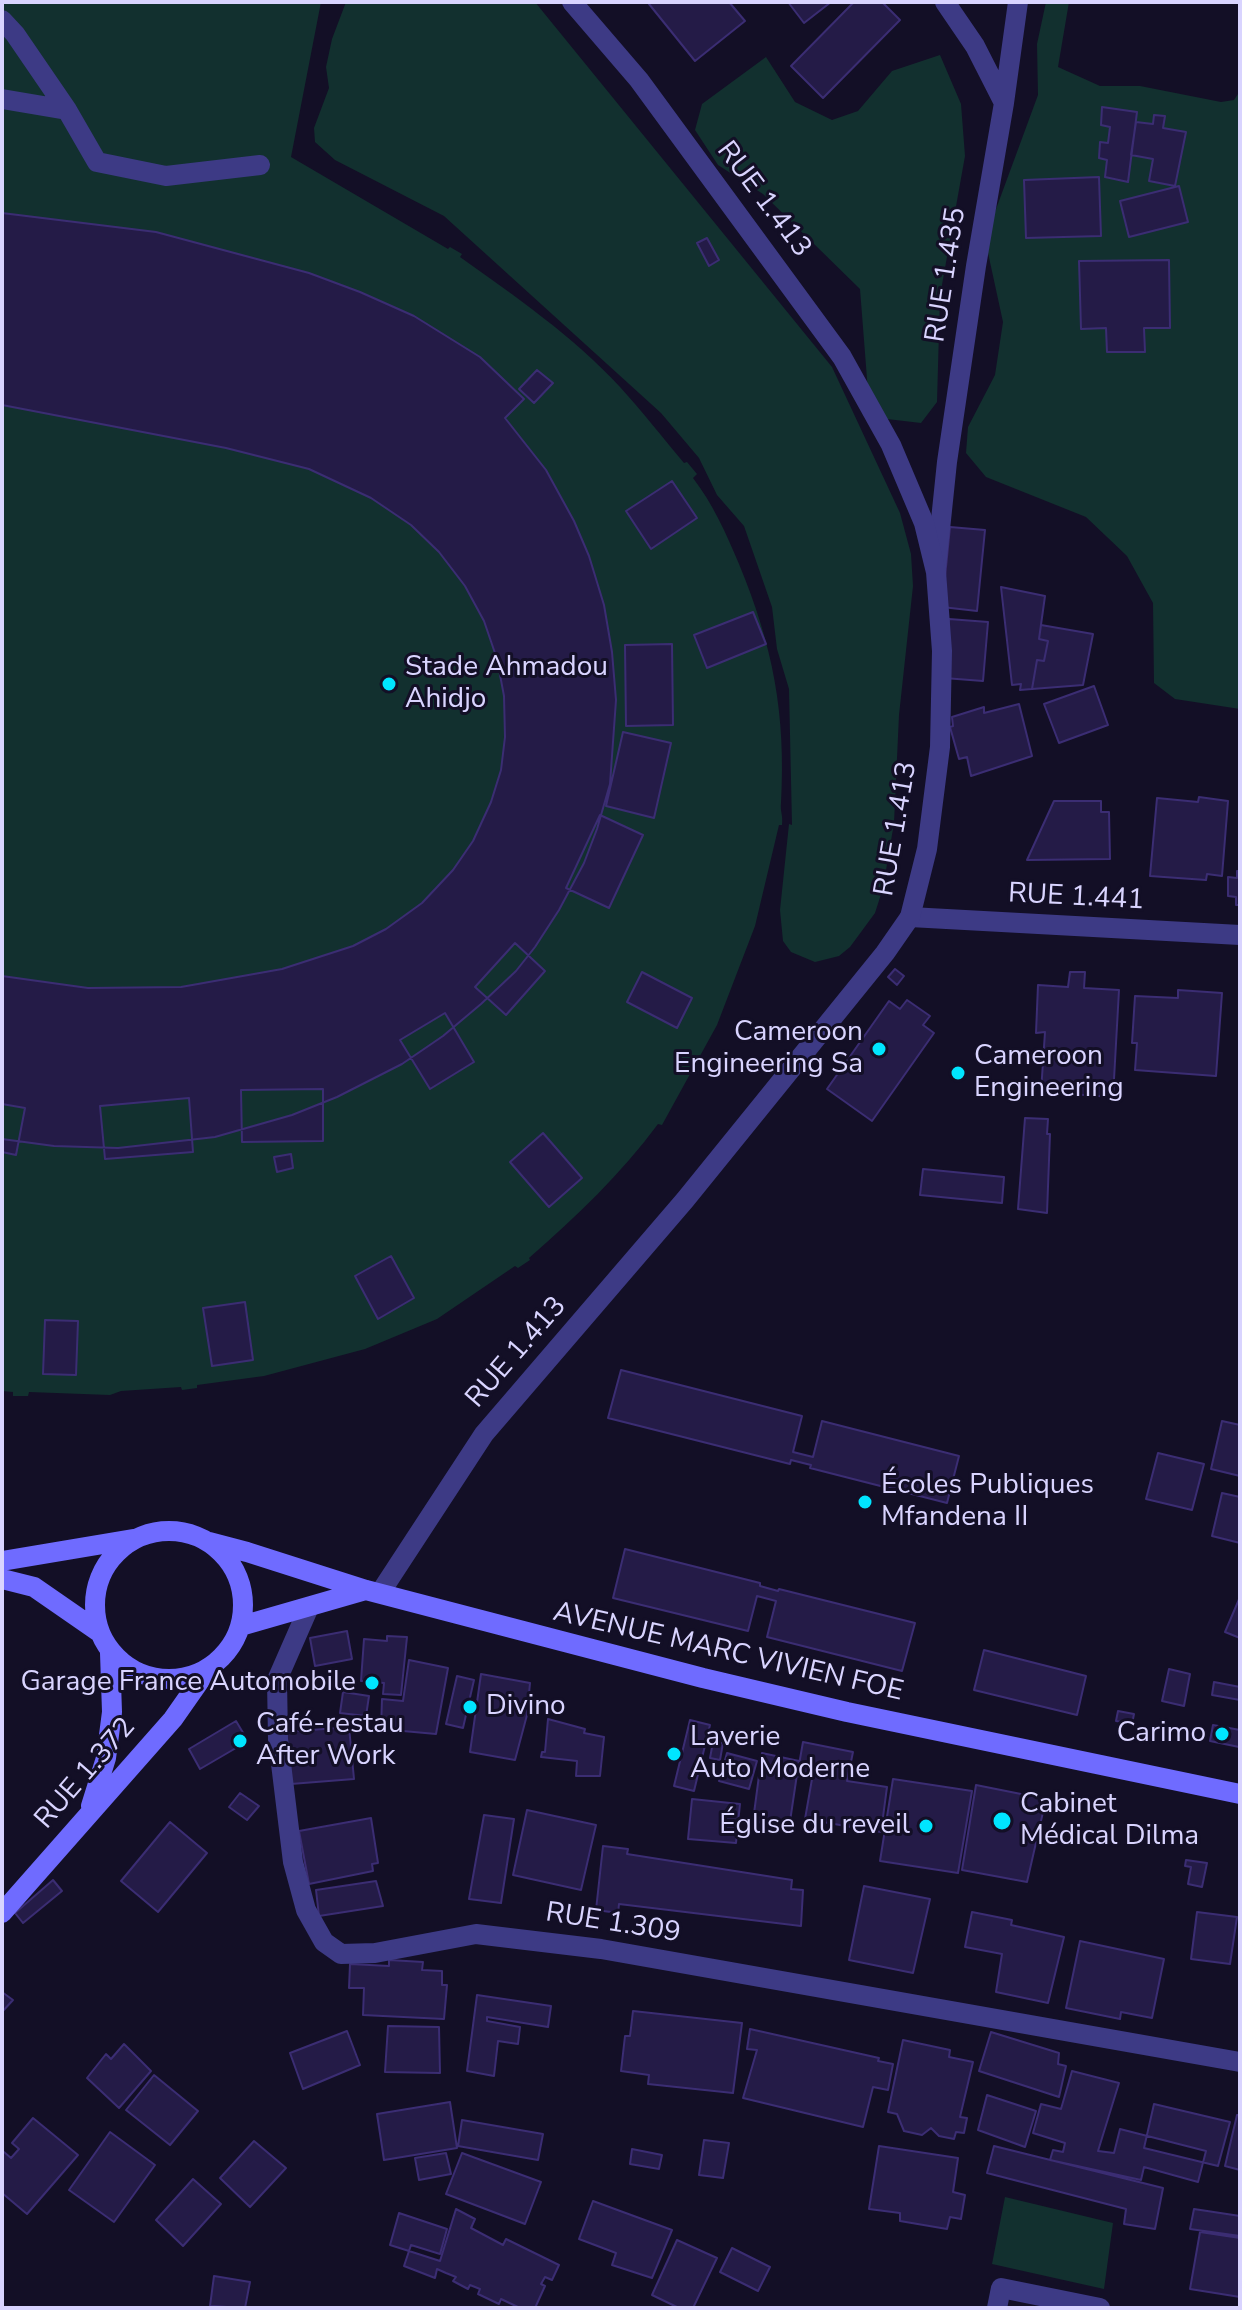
<!DOCTYPE html>
<html>
<head>
<meta charset="utf-8">
<style>
	body { margin:0 }
	#map { position:relative; width:1242px; height:2310px; overflow:hidden; background:#130f26; font-family:"Nunito Sans",sans-serif }
	canvas { display:block }
	.frame { position:absolute; inset:0; border:4px solid #d9d4ff; pointer-events:none }
</style>
</head>
<body>
<div id="map">
<canvas width="1242" height="2310"></canvas>
<div class="frame"></div>
</div>
<script>
const ctx = document.querySelector('canvas').getContext('2d');
ctx.lineJoin = 'round';
function fillPath(path, color) { ctx.fillStyle = color; ctx.fill(path, 'evenodd'); }
function trace(path, color, width, dash) { ctx.strokeStyle = color; ctx.lineWidth = width; ctx.lineCap = dash ? 'butt' : 'round'; ctx.setLineDash(dash || []); ctx.stroke(path); }
function drawText(font, color, halo, rows, align = 'center') {
  ctx.font = font + ' "Nunito Sans",sans-serif'; ctx.lineWidth = 6; ctx.setLineDash([]); ctx.textBaseline = 'middle'; ctx.strokeStyle = halo; ctx.fillStyle = color; for (const [text, x, y, turn = 0] of rows) {
    ctx.save(); ctx.translate(x, y); ctx.rotate((+turn || 0) * Math.PI / 180); ctx.textAlign = isNaN(turn) ? turn : align; if (halo) ctx.strokeText(text, 0, 0); ctx.fillText(text, 0, 0); ctx.restore();
  }
}
fillPath(new Path2D(`
	M2 2H321L291 157 448 249 450 247 462 254 460 257C516 297 573 336 620 387 642 411 663 438 684 463L687 462 697 474 693 478C713 504 726 533 739 564 773 646 786 714 781 803 780 812 783 814 782 825H779L755 926 717 1025 662 1125 658 1124C621 1174 576 1217 529 1258L530 1260 518 1268 515 1266 437 1319 365 1349 264 1376 197 1385V1388L182 1390 181 1387 121 1391 110 1395 29 1392 28 1396H13V1392L2 1391Z
	M346 2H535L832 367 900 513 911 554 913 586 899 715 894 823 883 888 875 913 850 947 839 956 815 962 791 952 783 941 780 910 789 824 792 825 789 689 777 649 772 607 744 526 717 495 699 458 661 413 444 216 335 160 315 142 314 128 329 88 326 67 332 39Z
	M1046 2H1069L1058 67 1100 86H1140L1221 102 1234 100 1240 91V709L1175 699 1154 683 1153 603 1127 556 1086 517 986 477 966 453 968 427 995 375 1003 322 985 239 1038 95 1037 44Z
	M940 55 961 104 965 156 940 296 937 402 921 423 870 417 860 289 763 194 718 165 695 130 702 104 766 57 795 102 832 120 858 111 892 71Z
	M1005 2197 1113 2223 1104 2289 992 2264Z`), '#12302f');
const building = new Path2D(`
	M652 2H729L745 21 695 61 649 4Z
	M788 2H831L804 23Z
	M854 2H882L900 20 823 98 791 66Z
	M1102 107 1137 112 1128 182 1105 177 1107 160 1099 158 1100 142 1108 143 1110 127 1101 125Z
	M1154 115 1165 116 1163 128 1186 132 1175 186 1149 181 1153 159 1131 155 1136 122 1153 124Z
	M1099 177 1101 236 1026 238 1024 180Z
	M1179 186 1188 222 1129 237 1120 201Z
	M2 213 156 232 309 273 360 292 414 316 480 357 524 399 505 418 546 470 574 521 589 556 604 605 612 652 616 700 610 784 597 829 584 863 559 910 535 947 516 971 481 1004 443 1036 402 1064 337 1097 292 1115 215 1137 118 1148 54 1146 2 1139V976L88 988 181 987 282 969 353 946 386 929 422 903 453 870 473 841 491 802 501 770 505 737 504 696 497 659 484 621 465 586 439 552 411 525 371 498 309 469 226 448 2 405Z
	M707 238 719 260 709 266 697 243Z
	M1169 260 1170 328H1144L1145 352H1107L1106 328 1081 329 1079 261Z
	M537 370 553 383 534 403 519 389Z
	M672 481 697 518 651 549 626 511Z
	M950 527 985 530 977 611 942 607Z
	M1001 587 1045 596 1039 639 1048 641 1044 661 1037 660 1032 689 1020 690 1021 684 1012 685Z
	M753 612 766 644 707 668 694 635Z
	M949 619 988 622 983 681 944 678Z
	M1041 625 1093 634 1083 685 1032 689 1037 660 1044 661 1048 641 1039 639Z
	M672 644 673 725 626 726 625 645Z
	M1094 686 1108 725 1059 743 1044 704Z
	M1019 704 1032 756 971 776 967 757 959 759 950 727 953 726 952 717 984 707V713Z
	M623 732 671 743 654 818 606 806Z
	M1199 797 1228 801 1222 876 1207 874 1206 880 1150 876 1157 798 1198 802Z
	M1054 801H1101V812H1109L1110 859 1027 860Z
	M600 815 643 835 609 908 566 888Z
	M1237 871H1240V905H1236V897L1228 896V877L1237 878Z
	M515 943 545 971 506 1015 475 987Z
	M895 969 904 976 897 985 888 977Z
	M642 972 692 998 677 1028 627 1002Z
	M1070 972H1085L1084 988 1119 990 1113 1097 1041 1092 1045 1032 1036 1033 1038 985 1068 987Z
	M1178 990 1222 993 1216 1076 1135 1070 1137 1043H1132L1135 996 1178 998Z
	M907 1000 930 1016 923 1025 934 1033 872 1121 827 1089 889 1001 900 1009Z
	M445 1013 474 1062 430 1089 400 1040Z
	M323 1089V1141L242 1142 241 1090Z
	M189 1098 193 1152 105 1159 100 1106Z
	M2 1104 25 1108 16 1155 2 1152Z
	M1025 1118 1048 1119 1047 1134H1050L1047 1213 1018 1209Z
	M543 1133 582 1178 549 1207 510 1162Z
	M291 1154 293 1168 277 1172 274 1157Z
	M923 1169 1004 1177 1002 1203 920 1195Z
	M391 1256 414 1298 378 1319 355 1276Z
	M245 1302 253 1360 212 1366 203 1308Z
	M45 1320 78 1321 76 1375 43 1374Z
	M621 1370 802 1416 793 1452 813 1457 822 1421 959 1456 947 1503 810 1468 811 1465 791 1460 790 1464 608 1418Z
	M1222 1421 1240 1425V1476L1211 1469Z
	M1158 1453 1204 1464 1192 1510 1146 1499Z
	M1222 1493 1240 1497V1543L1212 1536Z
	M625 1549 760 1583V1586L778 1591 779 1589 915 1623 902 1671 767 1637 776 1601 757 1596 748 1631 613 1598Z
	M1240 1597V1638L1225 1632Z
	M347 1631 352 1659 315 1666 310 1638Z
	M387 1636 407 1637 401 1695 383 1694 384 1683 361 1681 364 1639 387 1641Z
	M984 1650 1086 1676 1077 1715 974 1690Z
	M409 1660 448 1668 436 1734 381 1729 382 1699 403 1701Z
	M1169 1669 1190 1674 1184 1706 1162 1701Z
	M481 1674 530 1683 527 1715 515 1760 470 1752Z
	M457 1676 474 1680 463 1728 446 1724Z
	M1214 1682 1240 1687V1700L1212 1695Z
	M343 1692 369 1696 366 1716 340 1713Z
	M1118 1711 1134 1714 1132 1724 1116 1721Z
	M548 1719 585 1729 584 1733 604 1737 600 1776H576L577 1761 541 1757 542 1752H545Z
	M690 1720 710 1725 694 1791 674 1786Z
	M236 1721 248 1741 200 1769 189 1749Z
	M1213 1725 1240 1730 1239 1747 1210 1741Z
	M349 1727 354 1779 278 1785 273 1733Z
	M1138 1730 1149 1732 1148 1742 1136 1740Z
	M713 1742 723 1743 720 1760 710 1758Z
	M803 1742 853 1752 847 1781 887 1787 881 1832 805 1819 812 1779 797 1776Z
	M727 1753 757 1761 749 1789 719 1781Z
	M762 1753 799 1761 789 1828 753 1821Z
	M893 1779 972 1791 958 1873 880 1861Z
	M976 1785 1046 1799 1027 1882 962 1870Z
	M240 1793 259 1806 247 1820 229 1807Z
	M692 1799 740 1804 736 1843 688 1839Z
	M527 1810 596 1825 581 1890 513 1875Z
	M484 1815 514 1819 501 1903 469 1899Z
	M371 1818 378 1863 372 1864 373 1871 309 1884 299 1831Z
	M170 1822 207 1853 158 1912 121 1881Z
	M603 1846 628 1849 627 1854 792 1880 791 1889 803 1890 801 1926 619 1904 618 1913 596 1910Z
	M1186 1860 1207 1863 1202 1887 1188 1884 1191 1867 1185 1866Z
	M53 1880 62 1891 23 1923 15 1913Z
	M376 1881 383 1906 319 1916 316 1890Z
	M864 1886 930 1899 913 1973 849 1960Z
	M972 1912 1012 1920 1011 1925 1064 1937 1048 2003 996 1992 1002 1954 965 1947Z
	M1197 1912 1237 1917 1230 1964 1191 1959Z
	M1080 1941 1164 1959 1152 2018 1121 2012 1120 2019 1066 2008Z
	M389 1960 423 1962 422 1970 442 1971V1985H447L444 2019 363 2015 364 1988H349L350 1964 389 1966Z
	M2 1992 13 2000 2 2012Z
	M477 1995 551 2006 548 2027 487 2017V2021L520 2027 518 2044 498 2041 494 2076 467 2071Z
	M633 2011 742 2023 733 2093 648 2084 649 2075 621 2071 625 2036H630Z
	M388 2026 439 2027 440 2073 385 2072Z
	M750 2029 879 2058 878 2061 893 2064 888 2090 873 2087 863 2127 743 2098 757 2050 747 2049Z
	M347 2031 360 2065 303 2089 290 2053Z
	M991 2032 1059 2053 1058 2064 1066 2066 1059 2097 979 2071Z
	M903 2040 950 2050 949 2057 973 2062 960 2117 967 2118 964 2133 956 2132 954 2139 939 2136 931 2128 922 2135 904 2131 897 2114 888 2112Z
	M124 2044 151 2071 119 2108 87 2078 106 2054 111 2059Z
	M1072 2071 1119 2083 1098 2151 1114 2153 1120 2129 1206 2151 1198 2182 1144 2167 1141 2180 1050 2160 1053 2150 1063 2152 1065 2143 1033 2133 1041 2104 1061 2109Z
	M154 2075 198 2111 170 2145 126 2110Z
	M987 2095 1036 2111 1025 2147 978 2130Z
	M450 2102 457 2148 384 2160 377 2114Z
	M1154 2104 1230 2122 1218 2166 1144 2148Z
	M1237 2115H1240V2170L1225 2166Z
	M33 2118 78 2155 27 2214 2 2193V2155L4 2152 11 2158 19 2149 12 2143Z
	M462 2120 543 2134 538 2160 458 2146Z
	M110 2132 155 2165 114 2222 69 2190Z
	M704 2140 729 2143 723 2178 699 2175Z
	M254 2141 286 2168 250 2207 220 2178Z
	M879 2146 958 2158 953 2192 965 2195 961 2219 950 2217 947 2229 900 2221V2213L869 2209Z
	M994 2146 1163 2188 1155 2229 1124 2224 1126 2209 987 2173Z
	M632 2149 662 2155 659 2169 630 2164Z
	M446 2153 451 2174 419 2180 415 2158Z
	M462 2153 541 2182 525 2224 446 2194Z
	M193 2179 221 2204 183 2246 156 2220Z
	M593 2201 672 2230 652 2278 612 2265 616 2253 579 2239Z
	M456 2209 475 2219 471 2228 503 2245 506 2239 559 2265 552 2280 545 2277 541 2284 545 2286 535 2308H520L501 2299 499 2304 478 2294 480 2289 470 2285 468 2289 453 2281 456 2277 446 2273 437 2269 435 2278 404 2266 409 2251 440 2261Z
	M1194 2209 1240 2216V2236L1190 2229Z
	M399 2213 447 2229 440 2254 411 2245 409 2251 390 2245Z
	M1200 2232 1240 2238V2297L1190 2289Z
	M677 2240 717 2258 693 2308H679L652 2295Z
	M732 2248 770 2267 758 2291 720 2272Z
	M214 2276 250 2282 245 2308 210 2306Z`);
fillPath(building, '#241b47');
trace(building, '#3b2d73', 2);
trace(new Path2D(`
	M2 20 15 34 67 110 97 162 166 176 260 165
	M2 99 67 110
	M1004 103 1018 2
	M936 568 947 462 976 266 1004 103 975 46 945 2
	M910 917 1240 935
	M309 1607 277 1680 278 1739 293 1862 306 1910 324 1942 341 1954 375 1953 476 1934 601 1949 1240 2062
	M997 2308 1001 2288 1100 2308`), '#3d3a85', 20);
trace(new Path2D(`
	M380 1593 484 1434 685 1200 885 953 910 917 927 849 940 747 942 651 936 572 924 523 891 445 842 357 639 80 572 2`), '#3d3a85', 20);
trace(new Path2D(`
	M95 1605a74 74 0 1 1 148 0a74 74 0 1 1-148 0Z
	M209 1542 247 1552 366 1590 703 1678 847 1712 1240 1794
	M2 1561 133 1539
	M2 1579 34 1587 99 1632
	M241 1626 366 1590
	M91 1806 106 1758 112 1712 110 1653
	M2 1913 173 1719 208 1669`), '#6f6bff', 20);
for (const [x, y, r, color] of [
	[389,684,8,"#00e5ff"],
	[879,1049,8,"#00e5ff"],
	[958,1073,8,"#00e5ff"],
	[865,1502,8,"#00e5ff"],
	[372,1683,8,"#00e5ff"],
	[470,1707,8,"#00e5ff"],
	[1222,1734,8,"#00e5ff"],
	[240,1741,8,"#00e5ff"],
	[674,1754,8,"#00e5ff"],
	[1002,1821,10,"#00e5ff"],
	[926,1826,8,"#00e5ff"]
]) { const dot = new Path2D(); dot.arc(x, y, r, 0, 2 * Math.PI); ctx.fillStyle = color; ctx.fill(dot); trace(dot, '#130f26', 3); }
drawText('28px', '#d9d4ff', '#130f26', [
	["RUE 1.413",763,200,53],
	["RUE 1.435",947,275,-81],
	["RUE 1.413",897,829,-80],
	["RUE 1.441",1076,898,3],
	["RUE 1.413",517,1353,-49],
	["AVENUE MARC VIVIEN FOE",728,1653,13],
	["RUE 1.372",86,1774,-49],
	["RUE 1.309",613,1924,9]
]);
drawText('28px', '#d9d4ff', '#130f26', [
	["Stade Ahmadou",405,668],
	["Ahidjo",405,700],
	["Cameroon",863,1033,"right"],
	["Engineering Sa",863,1065,"right"],
	["Cameroon",974,1057],
	["Engineering",974,1089],
	["Écoles Publiques",881,1486],
	["Mfandena II",881,1518],
	["Garage France Automobile",356,1683,"right"],
	["Divino",486,1707],
	["Café-restau",256,1725],
	["After Work",256,1757],
	["Carimo",1206,1734,"right"],
	["Laverie",690,1738],
	["Auto Moderne",690,1770],
	["Cabinet",1020,1805],
	["Médical Dilma",1020,1837],
	["Église du reveil",910,1826,"right"]
], 'left');
</script>
</body>
</html>
